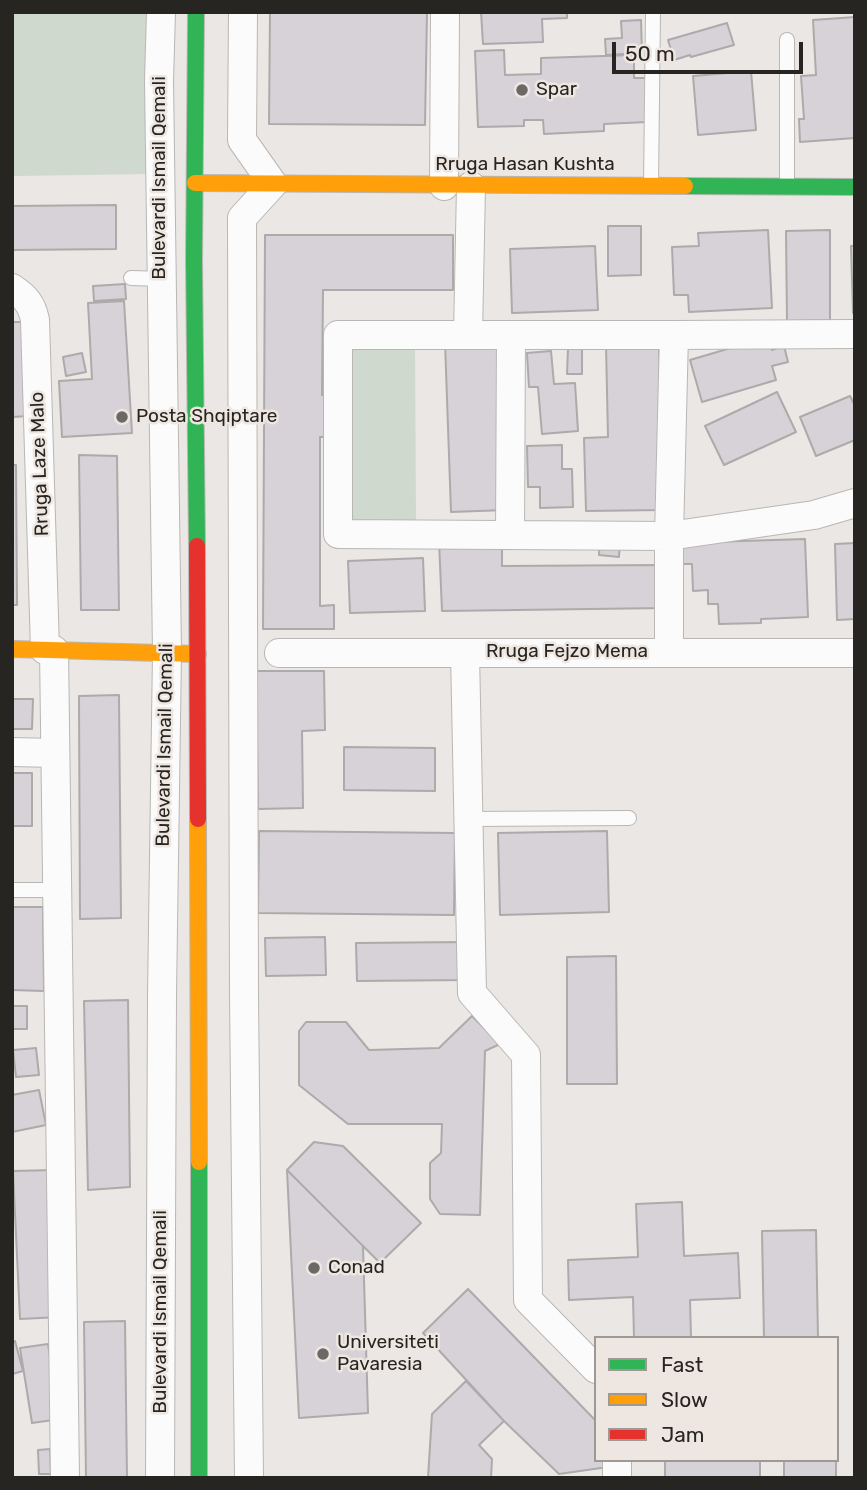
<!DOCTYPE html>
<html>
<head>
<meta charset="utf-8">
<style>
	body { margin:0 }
	#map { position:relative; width:867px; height:1490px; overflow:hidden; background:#eae7e4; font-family:Rubik,sans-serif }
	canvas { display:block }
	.frame { position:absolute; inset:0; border:14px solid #272522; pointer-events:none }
	.legend { position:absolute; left:594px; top:1336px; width:245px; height:126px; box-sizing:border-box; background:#eee6e0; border:2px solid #9e9994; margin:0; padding:9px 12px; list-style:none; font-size:21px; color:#272522 }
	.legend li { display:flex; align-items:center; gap:14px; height:35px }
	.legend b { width:35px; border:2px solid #9e9994 }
	.scale { position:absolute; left:612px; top:42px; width:191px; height:32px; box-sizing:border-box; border:4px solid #272522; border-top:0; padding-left:9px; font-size:21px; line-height:24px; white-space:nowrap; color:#272522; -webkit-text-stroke:5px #eee6e0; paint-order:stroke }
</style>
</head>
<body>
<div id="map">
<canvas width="867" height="1490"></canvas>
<div class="frame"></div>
<ul class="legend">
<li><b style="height:9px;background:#30b455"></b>Fast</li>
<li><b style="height:9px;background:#ff9f0a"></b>Slow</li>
<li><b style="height:9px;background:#e5322d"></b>Jam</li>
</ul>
<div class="scale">50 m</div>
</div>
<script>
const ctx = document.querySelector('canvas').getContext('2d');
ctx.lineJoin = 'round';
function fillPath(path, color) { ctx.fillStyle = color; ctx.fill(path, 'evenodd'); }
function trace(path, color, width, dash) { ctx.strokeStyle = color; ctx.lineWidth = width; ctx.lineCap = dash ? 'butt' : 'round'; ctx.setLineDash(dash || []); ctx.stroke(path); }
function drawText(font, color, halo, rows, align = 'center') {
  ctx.font = font + ' Rubik,sans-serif'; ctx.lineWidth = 5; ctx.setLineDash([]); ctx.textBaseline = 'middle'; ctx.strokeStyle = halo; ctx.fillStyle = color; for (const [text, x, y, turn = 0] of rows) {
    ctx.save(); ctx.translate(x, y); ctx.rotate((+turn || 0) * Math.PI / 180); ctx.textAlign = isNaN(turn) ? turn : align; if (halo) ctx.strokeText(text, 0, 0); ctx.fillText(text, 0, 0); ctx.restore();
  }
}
fillPath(new Path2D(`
	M12 12H152L150 174 12 176Z
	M350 345H415L416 526 352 525Z`), '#cfd9ce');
const building = new Path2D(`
	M270 12H427L425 125 269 124Z
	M481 12H567V18L542 19 543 42 483 44Z
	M855 17V138L800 142 799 119H804L801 76 816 75 813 20Z
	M641 20 642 53 606 55 605 39 622 38 621 21Z
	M727 23 734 45 691 57 690 55 674 60 668 40Z
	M504 50 505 75 541 74V58L634 55V78H646L647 122 604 124V131L544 134 543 120H524V126L478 127 475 51Z
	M751 71 756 130 698 135 693 76Z
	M116 205V249L12 250V206Z
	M608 226H641V275L608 276Z
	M768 230 772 308 689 312 688 295H674L672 247 699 246 698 233Z
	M830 230V320L787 321 786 231Z
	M265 235H453V290H323L322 395H333V437H320V606L334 605V629H263Z
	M595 246 598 310 512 313 510 249Z
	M851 246H855V313H853Z
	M125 284 126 299 94 301 93 286Z
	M124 301 132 433 62 437 59 381 92 379 88 303Z
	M12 322H24L28 416 12 417Z
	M768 337 772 350 784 346 788 362 772 366 776 380 702 402 690 360Z
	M500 340 506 510 451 512 445 342Z
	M659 344 663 510 586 511 584 438 608 437 606 345Z
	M568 348H582V374H567Z
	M551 351 554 384 575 383 578 431 542 434 538 387H529L527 353Z
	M82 353 86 372 66 376 63 357Z
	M777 392 796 432 724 465 705 426Z
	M850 396 855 406V440L816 456 800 417Z
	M562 445V469H572L573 507 540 508V487H528L527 446Z
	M79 455 117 456 119 610H81Z
	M12 465H16L17 605H12Z
	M600 538 620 540 619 557 599 555Z
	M805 539 808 617 761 619V623L719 624 718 604H708V590L693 591 692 564H680L679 543Z
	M502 540V566L665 565V608L442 611 439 541Z
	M855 543V619L837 620 835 544Z
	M423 558 425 611 350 613 348 561Z
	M256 671H324L325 730 302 731 303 808 258 809Z
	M119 695 121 918 80 919 79 696Z
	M12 699H33L32 729H12Z
	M344 747 435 748V791L344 790Z
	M12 773H32V826H12Z
	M259 831 455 833 454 915 258 913Z
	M607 831 609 912 500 915 498 833Z
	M12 907H43L44 991 12 990Z
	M325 937 326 975 266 976 265 938Z
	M466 942V980L357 981 356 943Z
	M616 956 617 1084H567V957Z
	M128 1000 130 1187 88 1190 84 1001Z
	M12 1006H27V1029H12Z
	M472 1016 500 1044 485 1051 480 1215 440 1214 430 1199V1163L441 1153 442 1124H348L299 1085V1031L306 1022H346L369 1050 439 1048Z
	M36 1048 39 1075 16 1077 13 1050Z
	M39 1090 46 1125 12 1132V1095Z
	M314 1142 343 1146 421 1223 380 1263 287 1170Z
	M54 1170 60 1317 20 1319 13 1171Z
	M287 1170 363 1246 368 1413 299 1418Z
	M682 1202 684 1256 738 1253 740 1298 690 1300 691 1338H634L633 1297 569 1300 568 1260 638 1257 636 1204Z
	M816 1230 818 1338H764L762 1231Z
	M468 1289 596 1421V1460H607L608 1467 559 1474 504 1421 423 1333Z
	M125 1321 127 1478H86L84 1322Z
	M15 1341 23 1371 12 1374V1342Z
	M48 1344 60 1419 32 1423 20 1348Z
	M466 1381 504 1421 479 1445 492 1459 491 1478H428L432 1414Z
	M50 1449 51 1474H39L38 1450Z
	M665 1460H760V1478H665Z
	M784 1460H836V1478H784Z`);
fillPath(building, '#d7d2d7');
trace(building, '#acaaaa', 2);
const lane = new Path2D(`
	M787 185V40
	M651 186 653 12
	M131 278 165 279
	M468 819 629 818
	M12 890H56`);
const street = new Path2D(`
	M243 12 242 140 273 184 242 218 244 995 249 1478
	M444 186 445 12
	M12 288C26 297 32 305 35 320L45 650
	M338 335H674L669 536 338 534Z
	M468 335 471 186
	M674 335 855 334
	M510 535 511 335
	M54 650 65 1478
	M669 652V536L814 515 855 503
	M279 653H855
	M465 653 472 993 526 1055 528 1300 596 1369
	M12 752 55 753
	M160 1478 162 995 167 653 159 81 161 12
	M617 1478V1460`);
const fast = new Path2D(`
	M196 12 194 260 197 546
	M685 186 855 187
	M199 1162V1478`);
const slow = new Path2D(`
	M195 183 685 186
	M12 649 198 654
	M198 819 199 1162`);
const jam = new Path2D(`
	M197 546 198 819`);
trace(lane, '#b9b7b4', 16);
trace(street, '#b9b7b4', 30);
trace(fast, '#b9b7b4', 18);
trace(slow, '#b9b7b4', 18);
trace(jam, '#b9b7b4', 18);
trace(lane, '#fcfbfb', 14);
trace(street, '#fcfbfb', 28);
trace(fast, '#30b455', 16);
trace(slow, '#ff9f0a', 16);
trace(jam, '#e5322d', 16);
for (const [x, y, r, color] of [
	[522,90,7,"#6b6966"],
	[122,417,7,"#6b6966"],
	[314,1268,7,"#6b6966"],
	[323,1354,7,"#6b6966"]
]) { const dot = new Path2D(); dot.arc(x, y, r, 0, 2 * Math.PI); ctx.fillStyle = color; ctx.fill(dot); trace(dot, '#eee6e0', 2.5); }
drawText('19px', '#272522', '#eee6e0', [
	["Spar",536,90],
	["Posta Shqiptare",136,417],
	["Conad",328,1268],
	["Universiteti",337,1343],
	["Pavaresia",337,1365]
], 'left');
drawText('19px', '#272522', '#eee6e0', [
	["Rruga Hasan Kushta",525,165],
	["Bulevardi Ismail Qemali",160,178,-90],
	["Rruga Laze Malo",40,464,-92],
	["Rruga Fejzo Mema",567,652],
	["Bulevardi Ismail Qemali",165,745,-89],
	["Bulevardi Ismail Qemali",161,1312,-90]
]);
</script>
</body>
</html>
